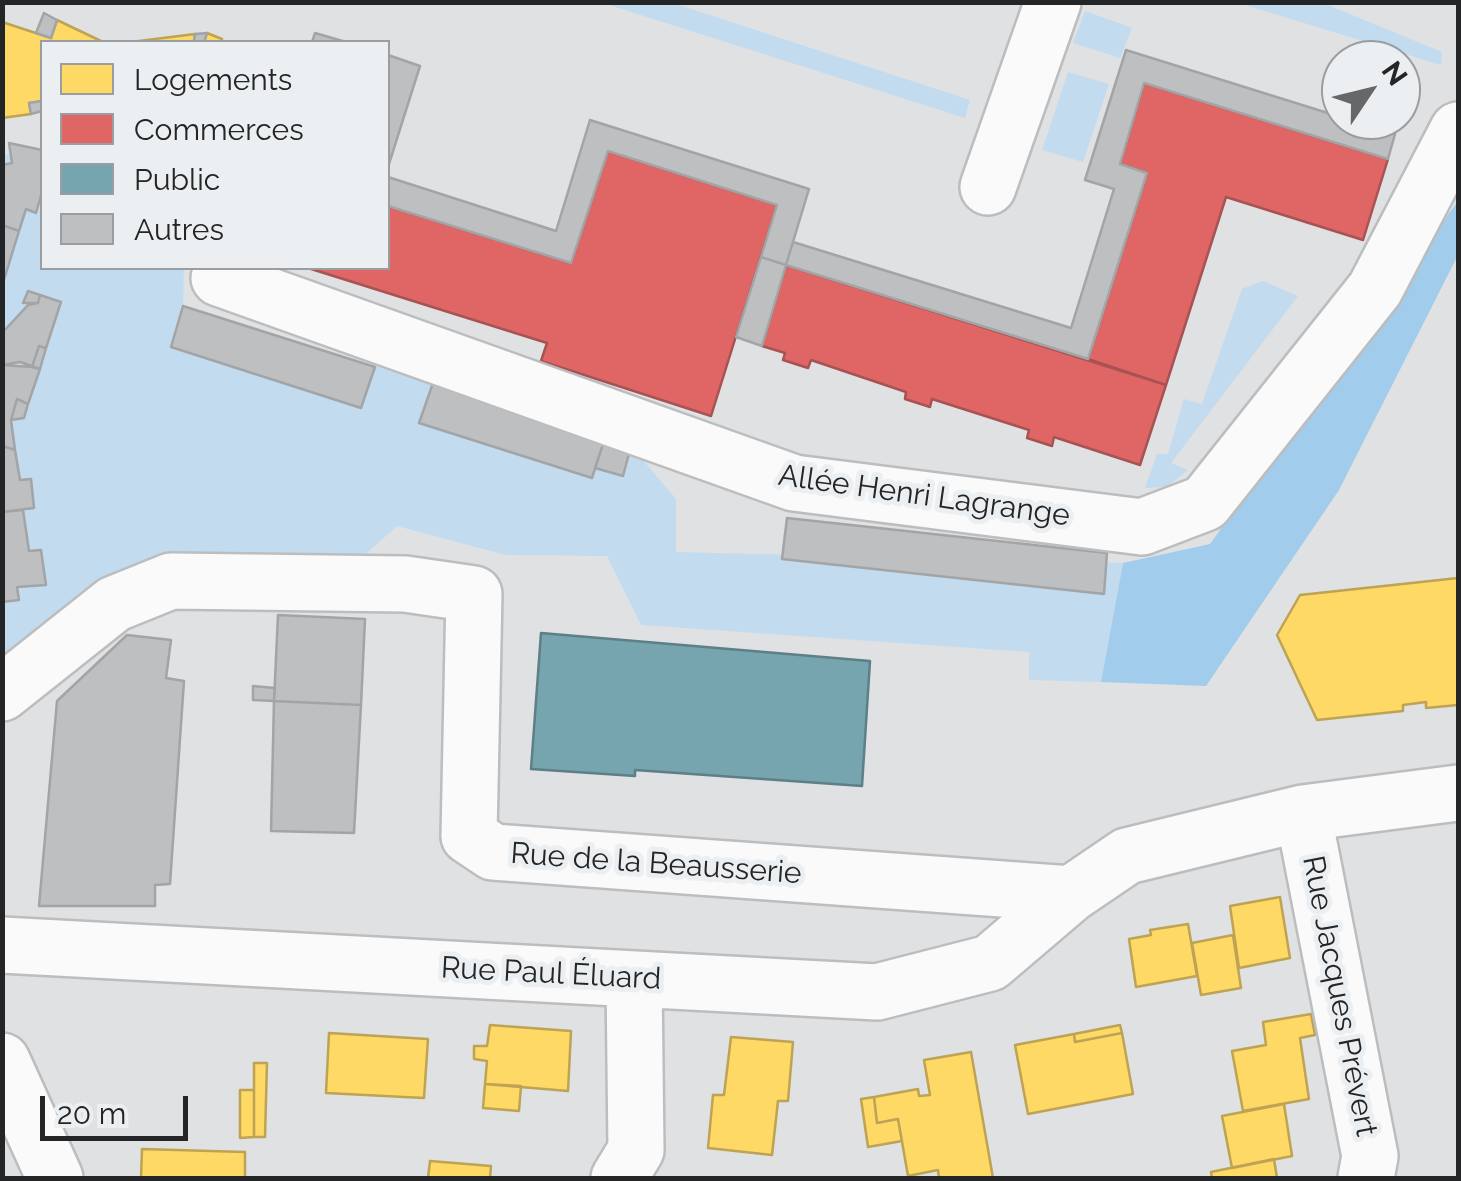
<!DOCTYPE html>
<html>
<head>
<meta charset="utf-8">
<style>
	body { margin:0 }
	#map { position:relative; width:1461px; height:1181px; overflow:hidden; background:#dfe1e3; font-family:Raleway,sans-serif }
	canvas { display:block }
	.frame { position:absolute; inset:0; border:5px solid #232526; pointer-events:none }
	.legend { position:absolute; left:40px; top:40px; width:350px; height:230px; box-sizing:border-box; background:#ebeff2; border:2px solid #9b9ea0; margin:0; padding:12px 18px; list-style:none; font-size:30px; color:#232526 }
	.legend li { display:flex; align-items:center; gap:20px; height:50px }
	.legend b { width:50px; border:2px solid #9b9ea0 }
	.north { position:absolute; left:1321px; top:40px; width:100px; height:100px; box-sizing:border-box; background:#ebeff2; border:2px solid #9b9ea0; border-radius:50%; rotate:55deg; font-size:28px; font-weight:700; line-height:40px; text-align:center; color:#232526 }
	.north::after { content:''; display:block; margin:auto; width:35px; height:45px; background:#656768; clip-path:polygon(50% 0,100% 100%,50% 72%,0 100%) }
	.scale { position:absolute; left:40px; top:1096px; width:148px; height:45px; box-sizing:border-box; border:5px solid #232526; border-top:0; padding-left:12px; font-size:30px; line-height:35px; white-space:nowrap; color:#232526; -webkit-text-stroke:8px #ebeff2; paint-order:stroke }
</style>
</head>
<body>
<div id="map">
<canvas width="1461" height="1181"></canvas>
<div class="frame"></div>
<ul class="legend">
<li><b style="height:28px;background:#ffd966"></b>Logements</li>
<li><b style="height:28px;background:#e06666"></b>Commerces</li>
<li><b style="height:28px;background:#76a5af"></b>Public</li>
<li><b style="height:28px;background:#bdbfc1"></b>Autres</li>
</ul>
<div class="north">N</div>
<div class="scale">20 m</div>
</div>
<script>
const ctx = document.querySelector('canvas').getContext('2d');
ctx.lineJoin = 'round';
function fillPath(path, color) { ctx.fillStyle = color; ctx.fill(path, 'evenodd'); }
function trace(path, color, width, dash) { ctx.strokeStyle = color; ctx.lineWidth = width; ctx.lineCap = dash ? 'butt' : 'round'; ctx.setLineDash(dash || []); ctx.stroke(path); }
function drawText(font, color, halo, rows, align = 'center') {
  ctx.font = font + ' Raleway,sans-serif'; ctx.lineWidth = 10; ctx.setLineDash([]); ctx.textBaseline = 'middle'; ctx.strokeStyle = halo; ctx.fillStyle = color; for (const [text, x, y, turn = 0] of rows) {
    ctx.save(); ctx.translate(x, y); ctx.rotate((+turn || 0) * Math.PI / 180); ctx.textAlign = isNaN(turn) ? turn : align; if (halo) ctx.strokeText(text, 0, 0); ctx.fillText(text, 0, 0); ctx.restore();
  }
}
fillPath(new Path2D(`
	M603 3H673L970 100 965 118Z
	M1239 3H1323L1442 52 1441 65Z
	M1085 11 1132 28 1120 58 1073 43Z
	M1068 72 1109 84 1083 162 1042 150Z
	M42 153V268H184L183 306 631 446 676 499V552L1123 563 1101 682 1029 680V652L641 625 607 556 506 555 397 526 358 561 105 580 3 654 2 155Z
	M1263 281 1298 296 1171 463 1188 470 1166 487 1145 488 1157 454H1168L1184 399 1202 404 1242 289Z`), '#c3dbef');
fillPath(new Path2D(`
	M1458 201V255L1339 490 1206 686 1101 682 1123 563 1210 544Z`), '#a2ccec');
const homes = new Path2D(`
	M57 20 103 42H42V101L29 103 31 114 2 118V22L51 38Z
	M207 33 222 39 221 42H204Z
	M195 34 194 41 200 42H131Z
	M1458 578V705L1426 708V702L1403 705V711L1317 720 1277 635 1300 595Z
	M1280 897 1290 958 1239 968 1230 906Z
	M1188 924 1197 976 1136 987 1129 939 1151 935 1150 930Z
	M1233 935 1241 988 1201 995 1192 943Z
	M1311 1014 1315 1035 1300 1038 1309 1099 1243 1111 1232 1051 1266 1045 1263 1022Z
	M490 1025 571 1031 568 1091 485 1084 487 1061 474 1059V1046H487Z
	M1120 1025 1122 1033 1075 1042 1074 1034Z
	M329 1033 428 1039 424 1098 326 1093Z
	M1122 1033 1133 1094 1028 1114 1015 1045 1074 1034 1075 1042Z
	M731 1037 793 1042 788 1101H778L772 1155 708 1148 713 1095H724Z
	M971 1052 993 1178H939L938 1170 908 1176 898 1119 877 1123 874 1097 918 1089 919 1096 930 1095 924 1060Z
	M254 1063H267L265 1137H254Z
	M485 1084 521 1086 519 1111 483 1108Z
	M240 1090H254V1137L240 1138Z
	M874 1097 877 1123 898 1119 902 1141 868 1147 861 1099Z
	M1284 1104 1292 1156 1232 1168 1222 1116Z
	M142 1149 245 1152V1178H141Z
	M1274 1159 1277 1178H1212L1211 1172Z
	M430 1161 491 1166 490 1178H428Z`);
fillPath(homes, '#ffd966');
trace(homes, '#bda353', 2.5);
const shops = new Path2D(`
	M1144 83 1388 159 1363 240 1226 197 1166 385 1088 359 1147 173 1120 164Z
	M608 151 777 205 711 416 541 361 547 343 308 268H388V206L571 263Z
	M786 265 1166 385 1140 465 1054 437 1052 446 1027 438 1029 430 932 399 930 407 905 399 906 392 811 360 808 368 783 360 785 353 762 346Z`);
fillPath(shops, '#e06666');
trace(shops, '#a75253', 2.5);
const public = new Path2D(`
	M541 633 870 661 862 786 635 770V776L531 769Z`);
fillPath(public, '#76a5af');
trace(public, '#5d7f86', 2.5);
const building = new Path2D(`
	M44 13 57 20 51 38 36 33Z
	M207 33 204 42 194 41 195 34Z
	M315 33 346 42H312Z
	M1126 50 1395 134 1388 159 1144 83 1120 164 1147 173 1088 359 786 265 793 242 1071 328 1114 189 1085 180Z
	M388 55 420 66 388 167Z
	M42 101V111L31 114 29 103Z
	M590 120 809 189 786 265 761 257 777 205 608 151 571 263 388 206V177L556 231Z
	M9 143 42 150V192L36 213 26 209 19 231 2 225V165L12 163Z
	M2 225 19 231 3 283H2Z
	M761 257 786 265 762 346 736 337Z
	M28 291 40 295 38 303H23Z
	M40 295 61 302 46 348 39 346 32 367 2 365V333L28 305 38 303Z
	M183 306 375 367 361 408 171 347Z
	M39 346 46 348 40 369 32 367Z
	M20 362 40 369 28 404 17 399 11 420 15 450 2 446V365Z
	M433 383 605 438 592 478 419 423Z
	M17 399 28 404 24 418 11 420Z
	M605 438 631 446 623 476 595 468Z
	M2 446 15 450 20 480 31 479 34 508 2 512Z
	M23 510 29 551 41 550 46 585 17 587 19 600 2 602V512Z
	M787 518 1107 553 1104 594 782 559Z
	M278 615 365 619 361 705 274 701Z
	M127 635 171 640 166 678 184 681 170 884 155 885V906H39L57 701Z
	M253 686 275 688 274 701 253 700Z
	M274 701 361 705 354 833 271 831Z`);
fillPath(building, '#bdbfc1');
trace(building, '#a2a4a6', 2.5);
const minor = new Path2D(`
	M988 187 1053 2
	M219 278 794 483 1142 527 1205 503 1375 289 1458 130
	M2 693 114 604 171 581 405 584 474 594 469 836 493 852 1071 894
	M1303 813 1370 1156 1366 1178
	M2 945 877 992 990 963 1071 894 1127 856 1303 813 1458 793
	M2 1061 55 1178
	M619 1178 636 1150 634 979`);
trace(minor, '#bcbdbf', 60);
trace(minor, '#fafafb', 55);
drawText('30px', '#232526', '#ebeff2', [
	["Allée Henri Lagrange",924,496,8],
	["Rue de la Beausserie",656,864,4],
	["Rue Paul Éluard",551,974,3],
	["Rue Jacques Prévert",1339,996,79]
]);
</script>
</body>
</html>
